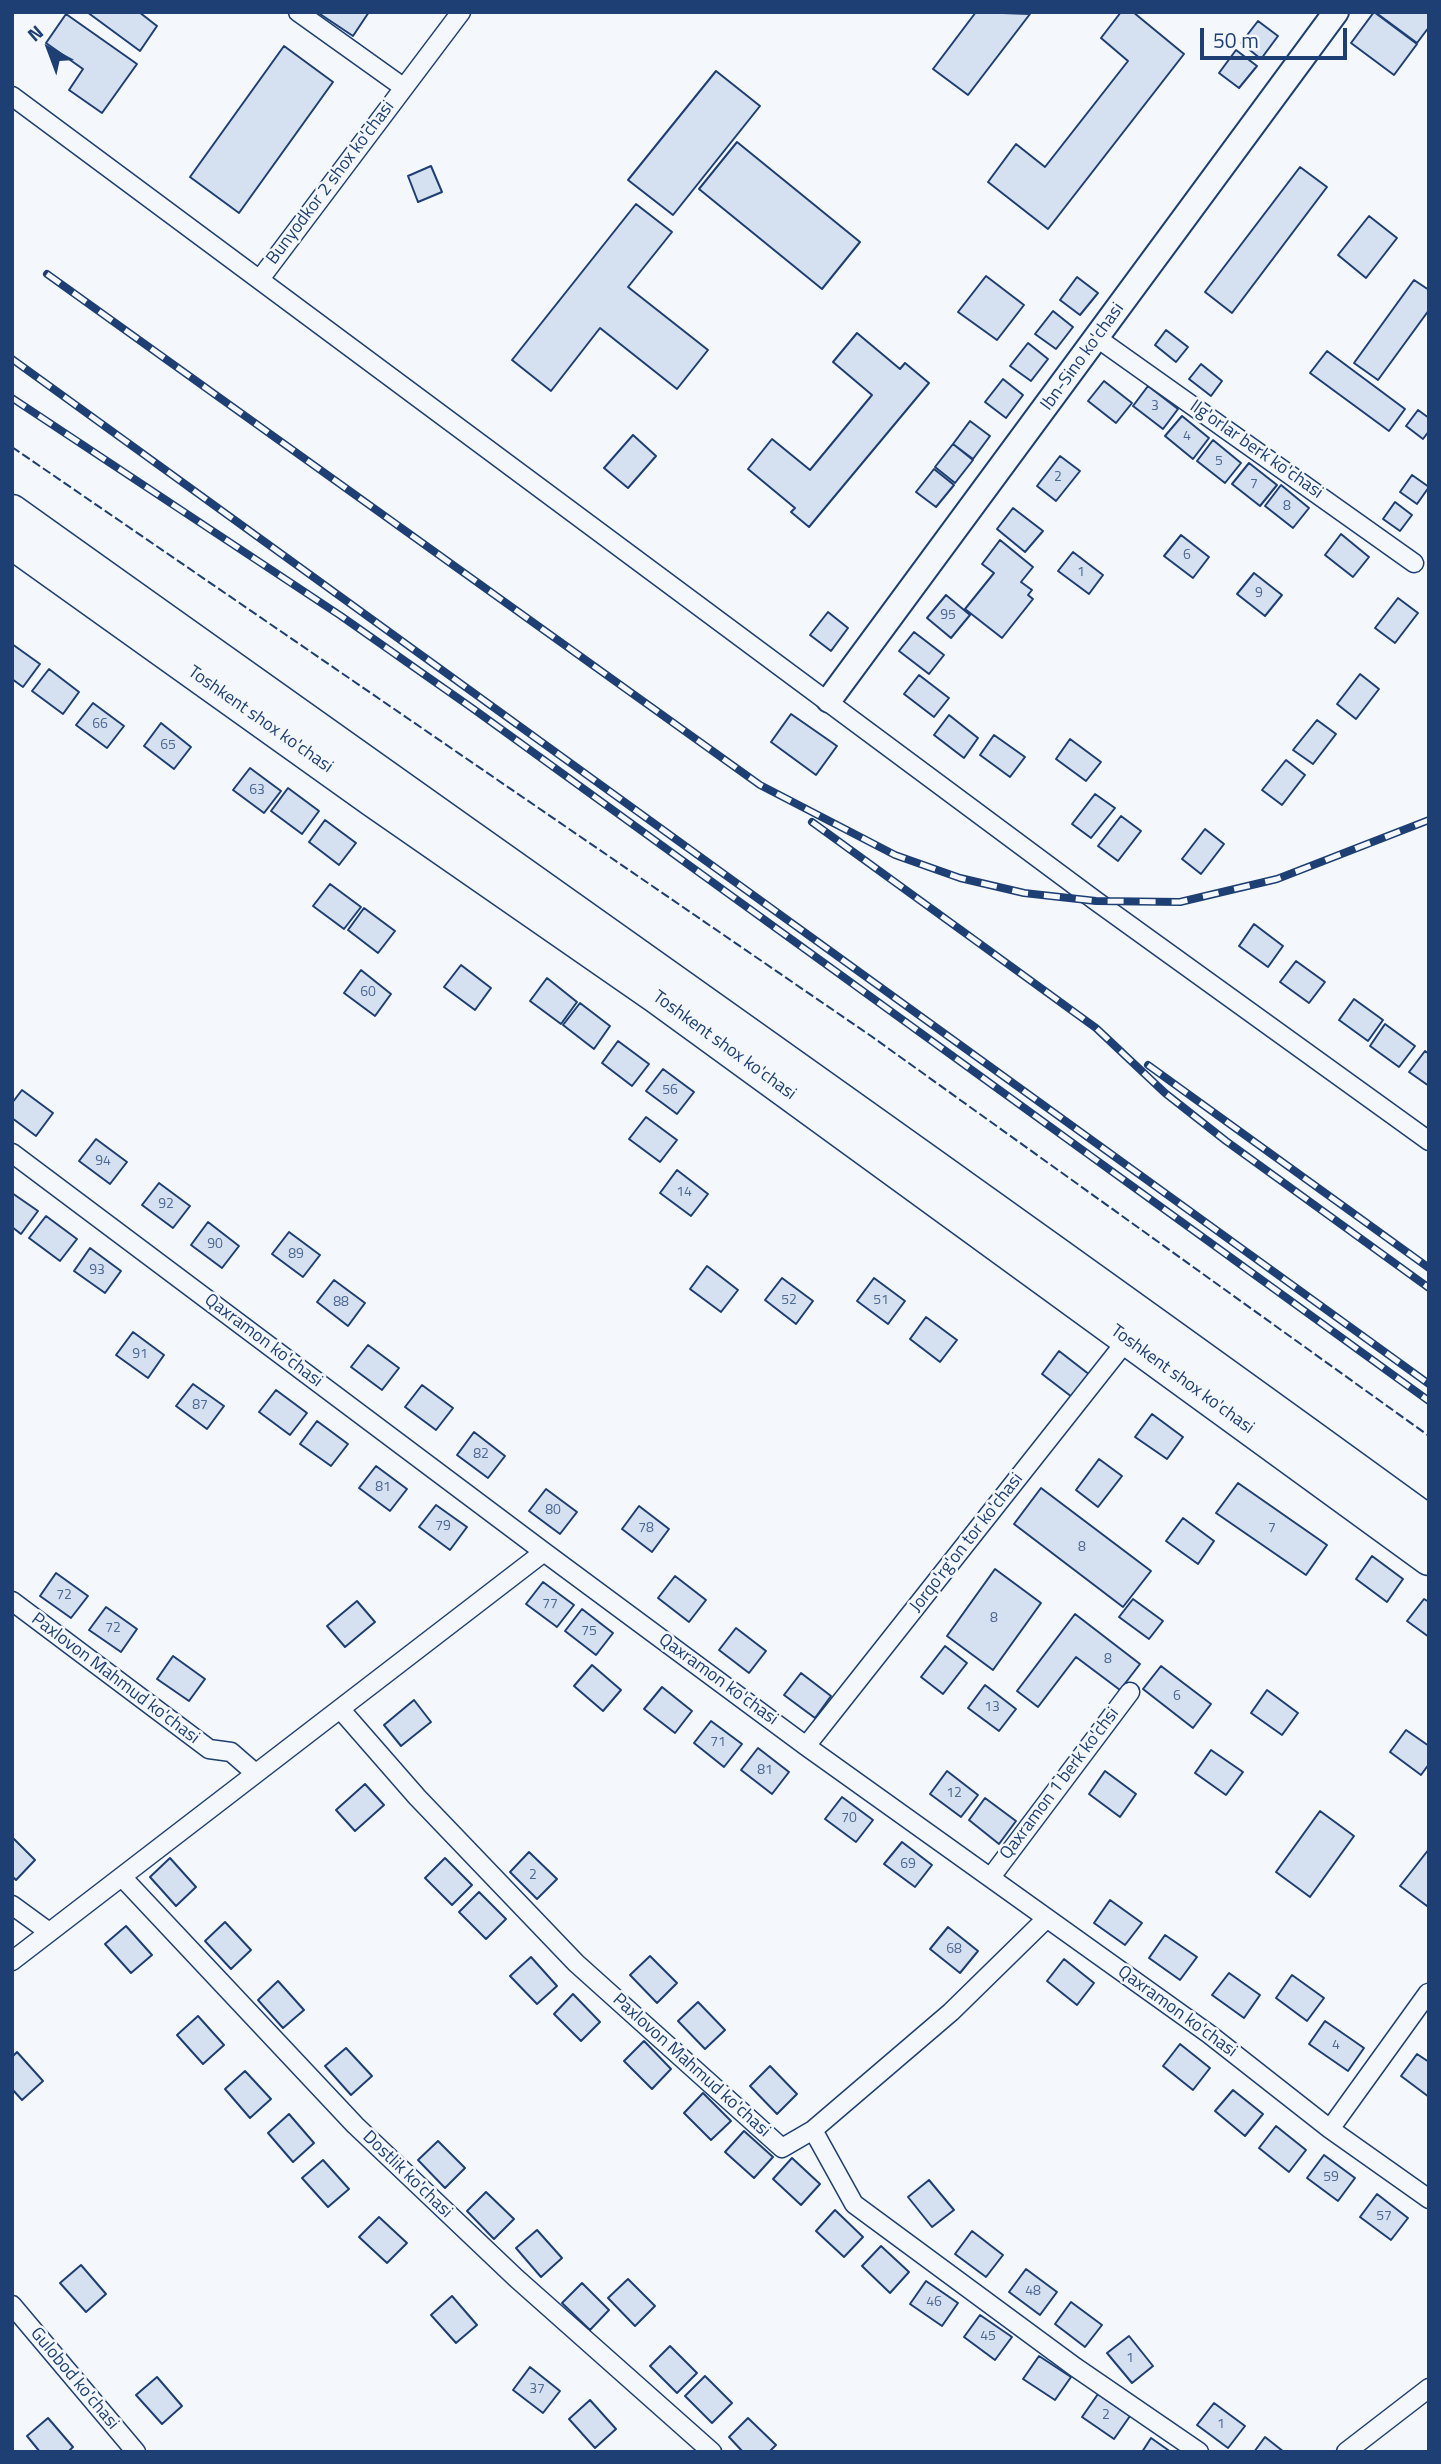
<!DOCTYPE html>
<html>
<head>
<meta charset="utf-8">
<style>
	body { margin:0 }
	#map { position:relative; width:1441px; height:2464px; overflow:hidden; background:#f4f7fb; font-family:"Titillium Web",sans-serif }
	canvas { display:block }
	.frame { position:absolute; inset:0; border:14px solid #1d3f73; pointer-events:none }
	.north { position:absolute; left:14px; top:14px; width:70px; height:70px; -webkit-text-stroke:5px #f4f7fb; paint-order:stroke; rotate:319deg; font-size:19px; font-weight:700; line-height:28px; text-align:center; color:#1d3f73 }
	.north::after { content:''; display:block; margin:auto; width:24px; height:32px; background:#1d3f73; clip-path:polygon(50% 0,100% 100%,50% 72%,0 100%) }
	.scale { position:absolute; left:1200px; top:28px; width:147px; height:32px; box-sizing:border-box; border:4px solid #1d3f73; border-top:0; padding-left:9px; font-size:21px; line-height:24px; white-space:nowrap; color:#1d3f73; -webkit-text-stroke:5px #f4f7fb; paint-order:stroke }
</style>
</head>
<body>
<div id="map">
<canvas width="1441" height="2464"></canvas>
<div class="frame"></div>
<div class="north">N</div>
<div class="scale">50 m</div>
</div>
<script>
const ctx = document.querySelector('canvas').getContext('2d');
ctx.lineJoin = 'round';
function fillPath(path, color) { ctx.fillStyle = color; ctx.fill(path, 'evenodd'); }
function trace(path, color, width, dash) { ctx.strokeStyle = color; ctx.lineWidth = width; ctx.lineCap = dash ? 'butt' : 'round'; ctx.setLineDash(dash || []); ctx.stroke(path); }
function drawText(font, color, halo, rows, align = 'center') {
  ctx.font = font + ' "Titillium Web",sans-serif'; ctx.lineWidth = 5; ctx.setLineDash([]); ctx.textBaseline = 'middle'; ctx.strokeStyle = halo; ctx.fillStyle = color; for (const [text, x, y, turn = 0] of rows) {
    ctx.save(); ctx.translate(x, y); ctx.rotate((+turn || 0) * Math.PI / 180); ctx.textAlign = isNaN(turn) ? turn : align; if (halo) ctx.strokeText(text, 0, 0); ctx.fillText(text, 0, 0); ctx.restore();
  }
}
const building = new Path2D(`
	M87 12H139L157 26 140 51Z
	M317 12H369L353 36Z
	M976 12 1030 14 968 95 933 69Z
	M1121 12H1133L1184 54 1048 229 988 182 1016 144 1045 167 1128 61 1101 38Z
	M1374 12 1417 44 1394 75 1351 43Z
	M1375 12H1429V27L1417 43Z
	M66 14 137 64 102 113 69 90 83 69 46 43Z
	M1258 21 1278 36 1261 59 1241 43Z
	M284 46 333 82 239 213 190 177Z
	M1236 50 1257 66 1239 88 1219 73Z
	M716 71 760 106 673 215 628 180Z
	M737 142 860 242 822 289 699 189Z
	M431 166 442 192 418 202 408 176Z
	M1300 167 1327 187 1232 313 1205 292Z
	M636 204 672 232 628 287 708 350 677 389 600 328 551 391 512 360Z
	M1369 216 1397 238 1366 278 1338 255Z
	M986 276 1024 305 997 340 958 312Z
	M1077 277 1098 293 1080 315 1060 300Z
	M1414 280 1429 290V310L1378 380 1354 363Z
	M1053 311 1073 327 1056 349 1035 334Z
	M1166 330 1188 347 1176 362 1155 345Z
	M857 333 900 369 905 363 929 383 809 527 791 512 795 508 748 469 772 439 810 470 872 395 833 362Z
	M1028 343 1048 359 1031 381 1010 366Z
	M1327 351 1405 409 1389 431 1310 373Z
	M1201 364 1222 381 1211 396 1189 379Z
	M1003 379 1023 395 1006 418 985 402Z
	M1104 381 1132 403 1116 423 1088 401Z
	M1148 386 1178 409 1163 429 1133 406Z
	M1418 410 1429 418V431L1423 439 1406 426Z
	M1182 416 1209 438 1193 459 1165 436Z
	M970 421 990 436 973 459 953 444Z
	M633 435 656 456 628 488 604 468Z
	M1213 440 1241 463 1225 483 1197 461Z
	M953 444 973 460 955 483 935 467Z
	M1060 456 1080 471 1056 501 1037 486Z
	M1249 463 1277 485 1260 506 1232 484Z
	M934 469 954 485 936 507 916 492Z
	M1412 475 1429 487 1417 504 1400 492Z
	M1281 485 1309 508 1293 528 1265 506Z
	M1395 502 1412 515 1400 531 1383 519Z
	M1013 508 1043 531 1025 552 997 529Z
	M1341 534 1369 557 1353 577 1325 555Z
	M1181 535 1209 557 1193 578 1164 556Z
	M1000 540 1033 567 1021 582 1032 590 1028 595 1033 599 1002 638 965 609 994 573 982 564Z
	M1073 552 1103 575 1089 594 1058 571Z
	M1254 573 1282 595 1265 616 1237 594Z
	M946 595 970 615 951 638 927 618Z
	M1398 598 1418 613 1395 643 1375 628Z
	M828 612 848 628 831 651 810 635Z
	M914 632 944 655 929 674 899 651Z
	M12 644 40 664 23 687 12 679Z
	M49 669 79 692 63 714 32 691Z
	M1360 674 1379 689 1356 719 1337 704Z
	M919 675 949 698 934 717 904 694Z
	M93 703 124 726 107 748 76 725Z
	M791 714 837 746 816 775 771 742Z
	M949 715 978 738 964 758 934 735Z
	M1317 720 1336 734 1313 764 1293 750Z
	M161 723 191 747 174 769 144 746Z
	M994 735 1025 757 1010 777 980 755Z
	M1070 739 1101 762 1086 781 1056 759Z
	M1286 760 1305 775 1282 805 1262 790Z
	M250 768 281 791 264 813 233 790Z
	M288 788 319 811 302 834 271 811Z
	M1095 794 1115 808 1091 838 1072 824Z
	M1121 816 1141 831 1118 861 1098 846Z
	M325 820 356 843 339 865 309 842Z
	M1205 829 1224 844 1201 874 1182 859Z
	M330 884 361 907 344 929 313 906Z
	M364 908 395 931 378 953 348 930Z
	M1254 924 1283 946 1268 967 1239 946Z
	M1296 961 1325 982 1309 1003 1280 982Z
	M461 965 491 988 475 1010 444 987Z
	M361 970 391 994 375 1016 344 993Z
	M547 978 577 1002 561 1024 530 1001Z
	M1354 999 1383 1020 1368 1041 1339 1020Z
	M580 1003 610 1026 594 1049 563 1025Z
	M1385 1024 1415 1046 1399 1067 1370 1046Z
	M618 1041 649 1064 632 1086 602 1063Z
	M1425 1051 1429 1054V1086L1409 1072Z
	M663 1069 694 1092 677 1114 646 1091Z
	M22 1090 53 1113 36 1136 12 1118V1103Z
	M646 1117 677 1140 660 1162 629 1139Z
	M96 1139 127 1162 110 1184 79 1161Z
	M677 1170 708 1194 691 1216 660 1193Z
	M159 1183 190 1206 173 1228 142 1205Z
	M12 1193 38 1211 21 1234 12 1227Z
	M46 1216 77 1239 60 1261 29 1238Z
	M208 1222 239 1246 222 1268 191 1245Z
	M289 1232 320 1255 303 1277 272 1254Z
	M90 1248 121 1271 105 1293 74 1271Z
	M707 1266 738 1290 721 1312 690 1289Z
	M782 1278 813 1301 796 1324 765 1300Z
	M874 1278 905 1301 888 1324 857 1301Z
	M334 1280 365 1303 348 1326 317 1302Z
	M926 1317 957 1340 940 1362 910 1339Z
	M133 1332 164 1355 148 1378 116 1355Z
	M368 1345 399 1368 382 1390 351 1367Z
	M1059 1351 1090 1375 1072 1397 1042 1374Z
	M193 1384 224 1406 207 1429 176 1406Z
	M422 1385 453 1408 436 1430 405 1407Z
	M276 1390 307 1413 290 1435 259 1412Z
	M1152 1414 1183 1437 1167 1459 1135 1437Z
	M317 1421 348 1444 331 1466 300 1444Z
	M474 1432 505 1456 488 1478 457 1455Z
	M1099 1459 1122 1476 1098 1507 1076 1490Z
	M376 1466 407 1489 390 1511 359 1488Z
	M1238 1483 1327 1545 1306 1575 1216 1513Z
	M1041 1488 1151 1571 1123 1607 1014 1524Z
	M546 1489 577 1512 560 1534 529 1511Z
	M436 1505 467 1527 450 1550 419 1527Z
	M639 1506 669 1529 652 1552 622 1529Z
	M1183 1518 1214 1541 1198 1564 1166 1541Z
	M1372 1556 1403 1579 1387 1602 1356 1579Z
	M995 1569 1041 1603 993 1670 947 1636Z
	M56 1573 88 1596 71 1618 40 1596Z
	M675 1576 706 1600 689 1622 658 1598Z
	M543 1582 574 1605 557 1627 526 1604Z
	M1133 1599 1163 1621 1149 1639 1119 1617Z
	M1424 1599 1429 1602V1637L1407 1621Z
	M357 1601 375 1622 345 1647 327 1626Z
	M106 1607 137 1629 121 1652 89 1630Z
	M582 1609 613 1633 596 1655 565 1631Z
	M1075 1614 1140 1664 1120 1690 1076 1657 1038 1707 1017 1691Z
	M736 1628 766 1651 749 1673 719 1650Z
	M945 1646 967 1663 943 1694 921 1677Z
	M173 1656 205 1679 189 1701 157 1679Z
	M592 1665 621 1690 603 1711 574 1686Z
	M1161 1666 1211 1704 1193 1728 1143 1689Z
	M801 1673 831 1696 815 1718 784 1695Z
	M985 1685 1016 1709 999 1731 968 1708Z
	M662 1687 692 1711 675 1733 644 1709Z
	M1267 1690 1298 1713 1282 1735 1251 1713Z
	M414 1700 431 1722 401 1746 384 1725Z
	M711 1721 742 1744 724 1767 694 1743Z
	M1406 1730 1429 1746V1764L1421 1775 1390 1752Z
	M758 1748 789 1772 772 1794 741 1770Z
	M1211 1750 1243 1772 1226 1795 1195 1773Z
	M947 1771 978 1795 961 1817 930 1794Z
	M1105 1771 1136 1794 1120 1817 1089 1794Z
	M365 1784 384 1805 355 1831 336 1810Z
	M842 1797 873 1820 856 1842 825 1819Z
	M985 1798 1016 1821 999 1844 969 1820Z
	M1320 1811 1354 1836 1310 1897 1276 1872Z
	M12 1837 35 1860 16 1880 12 1876Z
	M902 1842 932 1865 915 1887 884 1864Z
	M1429 1849V1903L1427 1906 1400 1886Z
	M529 1852 557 1879 537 1899 510 1872Z
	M170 1858 196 1887 176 1906 150 1877Z
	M445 1858 472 1885 452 1905 425 1878Z
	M479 1892 506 1919 486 1939 459 1912Z
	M1110 1900 1142 1923 1125 1945 1094 1923Z
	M225 1922 251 1950 231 1969 205 1941Z
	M126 1926 152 1955 131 1973 105 1944Z
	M948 1927 978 1951 960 1973 930 1949Z
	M1165 1935 1197 1957 1180 1980 1149 1958Z
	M650 1956 677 1983 657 2003 630 1975Z
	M531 1957 557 1986 537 2004 510 1976Z
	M1064 1959 1094 1983 1077 2005 1047 1981Z
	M1229 1973 1260 1995 1244 2018 1212 1995Z
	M1292 1975 1324 1998 1307 2021 1276 1998Z
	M278 1981 304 2010 283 2028 258 2000Z
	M573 1994 600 2022 581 2041 554 2014Z
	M698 2002 725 2030 705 2049 678 2021Z
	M198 2016 224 2045 203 2064 177 2035Z
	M1325 2021 1364 2048 1348 2071 1309 2044Z
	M644 2041 671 2069 652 2089 624 2061Z
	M1180 2044 1210 2068 1193 2090 1163 2066Z
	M346 2048 372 2076 351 2095 325 2066Z
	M17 2052 43 2081 22 2100 12 2089V2057Z
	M1417 2054 1429 2062V2097L1401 2076Z
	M770 2066 797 2094 777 2114 750 2086Z
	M245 2071 271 2099 250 2118 225 2089Z
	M1233 2090 1263 2114 1245 2136 1215 2111Z
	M703 2093 731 2121 711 2140 684 2113Z
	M289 2114 314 2143 293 2162 268 2133Z
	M1276 2126 1306 2150 1289 2172 1259 2148Z
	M744 2131 773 2157 754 2178 725 2152Z
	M438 2141 465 2168 445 2188 418 2160Z
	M1324 2155 1355 2178 1338 2201 1307 2178Z
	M792 2158 820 2184 801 2205 773 2179Z
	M323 2160 349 2189 328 2207 302 2178Z
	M929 2180 954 2210 932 2227 908 2197Z
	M486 2192 514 2219 494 2239 467 2211Z
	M1377 2194 1408 2218 1391 2240 1360 2217Z
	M835 2210 863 2237 844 2257 816 2231Z
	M379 2217 407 2243 387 2263 359 2237Z
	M537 2230 562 2258 541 2277 516 2248Z
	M972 2231 1003 2255 986 2277 955 2254Z
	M881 2246 909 2272 890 2293 862 2266Z
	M81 2265 106 2294 86 2312 60 2283Z
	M1026 2269 1057 2292 1040 2315 1009 2292Z
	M628 2279 655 2306 635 2326 608 2298Z
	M926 2281 958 2303 942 2326 910 2304Z
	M582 2283 609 2310 590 2330 562 2303Z
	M452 2296 477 2325 456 2343 431 2315Z
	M1071 2302 1102 2325 1085 2347 1055 2324Z
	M980 2315 1012 2337 995 2360 964 2337Z
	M1129 2336 1153 2366 1132 2383 1107 2353Z
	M670 2346 697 2373 677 2393 650 2366Z
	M1039 2356 1071 2377 1055 2400 1023 2379Z
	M530 2367 560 2391 543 2413 513 2390Z
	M705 2376 732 2403 712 2423 685 2396Z
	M157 2377 182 2406 162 2424 136 2395Z
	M1098 2394 1130 2416 1114 2439 1082 2417Z
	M590 2400 616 2429 595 2448 569 2419Z
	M1214 2403 1245 2426 1228 2448 1197 2425Z
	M48 2418 73 2447 68 2452H40L27 2436Z
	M748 2418 776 2445 769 2452H743L729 2437Z
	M1265 2437 1284 2452H1254Z
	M1151 2438 1171 2452H1142Z`);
fillPath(building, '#d5e0f0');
trace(building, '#1d3f73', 2);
const street = new Path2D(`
	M298 12 403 87
	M12 96 1096 901 1429 1141
	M260 279 461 12
	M1097 338 1414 563
	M12 1153 544 1552 806 1746 1209 2034 1330 2129 1429 2199
	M12 1601 209 1749 231 1752 254 1772
	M341 1710 417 1797 576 1963 782 2148 813 2130 854 2204 1075 2367 1199 2452
	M806 1746 1127 1340
	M122 1877 355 2125 516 2278 712 2452
	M991 1877 1130 1692
	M12 1905 49 1932
	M12 1961 544 1552
	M1330 2129 1428 1993
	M813 2130 951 2012 1047 1918
	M12 2305 136 2452
	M1346 2452 1429 2388`);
const secondary = new Path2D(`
	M829 700 1336 12`);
const highway = new Path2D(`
	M12 511C484 848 960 1181 1429 1522
	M12 543 372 800 655 996 1429 1559`);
trace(street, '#1d3f73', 21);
trace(secondary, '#1d3f73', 28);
trace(highway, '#1d3f73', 35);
trace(street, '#f4f7fb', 18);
trace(secondary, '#f4f7fb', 24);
trace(highway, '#f4f7fb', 32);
const rail = new Path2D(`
	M47 274 760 785 895 855 960 878 1024 893 1096 901 1180 902 1277 879 1429 820
	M12 359 1429 1384
	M12 398 341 616 472 708 1429 1401
	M812 822 1096 1028 1165 1093 1226 1141 1429 1288
	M1148 1065 1429 1268`);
trace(rail, '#1d3f73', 8);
trace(rail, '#f4f7fb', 5, [16]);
trace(new Path2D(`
	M12 447 871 1036 1429 1436`), '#1d3f73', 2, [9, 3.5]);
drawText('14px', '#4b6792', null, [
	["3",1155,407],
	["4",1187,437],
	["5",1219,462],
	["2",1058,478],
	["7",1254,485],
	["8",1287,507],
	["6",1187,556],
	["1",1081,573],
	["9",1259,594],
	["95",948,616],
	["66",100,725],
	["65",168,746],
	["63",257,791],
	["60",368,993],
	["56",670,1091],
	["94",103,1162],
	["14",684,1193],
	["92",166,1205],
	["90",215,1245],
	["89",296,1255],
	["93",97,1271],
	["52",789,1301],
	["51",881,1301],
	["88",341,1303],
	["91",140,1355],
	["87",200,1406],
	["82",481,1455],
	["81",383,1488],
	["80",553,1511],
	["79",443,1527],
	["78",646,1529],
	["7",1272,1529],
	["8",1082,1548],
	["72",64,1596],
	["77",550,1605],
	["8",994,1619],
	["72",113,1629],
	["75",589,1632],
	["8",1108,1660],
	["6",1177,1697],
	["13",992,1708],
	["71",718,1743],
	["81",765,1771],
	["12",954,1794],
	["70",849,1819],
	["69",908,1865],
	["2",533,1876],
	["68",954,1950],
	["4",1336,2046],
	["59",1331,2178],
	["57",1384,2217],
	["48",1033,2292],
	["46",934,2303],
	["45",988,2337],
	["1",1130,2359],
	["37",537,2390],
	["2",1106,2416],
	["1",1221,2425]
]);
drawText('18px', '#1d3f73', '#f4f7fb', [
	["Bunyodkor 2 shox ko'chasi",331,183,-53],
	["Ibn-Sino ko'chasi",1083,357,-54],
	["Ilg'orlar berk ko'chasi",1256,450,35],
	["Toshkent shox ko'chasi",260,720,35],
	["Toshkent shox ko'chasi",724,1046,36],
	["Qaxramon ko'chasi",263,1341,37],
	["Toshkent shox ko'chasi",1182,1380,36],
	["Jorqo'rg'on tor ko'chasi",967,1543,-52],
	["Paxlovon Mahmud ko'chasi",115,1679,37],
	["Qaxramon ko'chasi",718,1680,36],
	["Qaxramon 1 berk ko'chsi",1060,1784,-53],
	["Qaxramon ko'chasi",1177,2012,36],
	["Paxlovon Mahmud ko'chasi",691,2066,42],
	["Dostlik ko'chasi",407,2175,44],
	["Gulobod ko'chasi",74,2379,50]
]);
</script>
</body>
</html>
